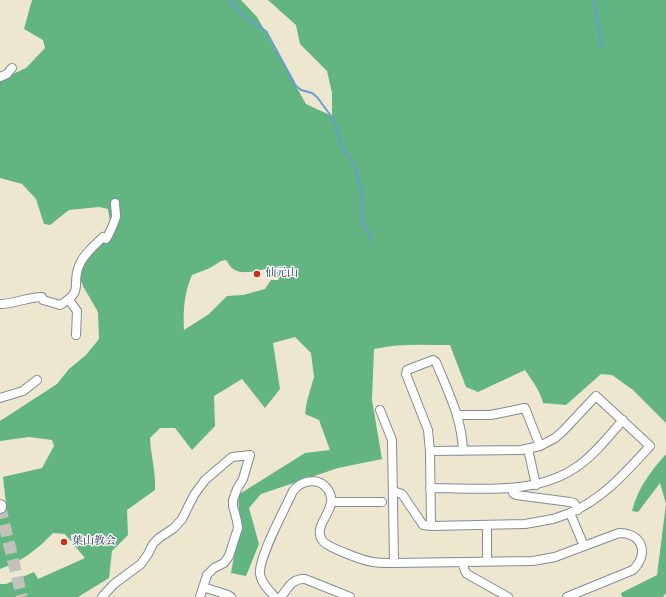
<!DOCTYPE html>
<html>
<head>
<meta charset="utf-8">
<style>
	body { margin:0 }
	canvas { display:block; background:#ece7ce }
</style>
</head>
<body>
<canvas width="666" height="597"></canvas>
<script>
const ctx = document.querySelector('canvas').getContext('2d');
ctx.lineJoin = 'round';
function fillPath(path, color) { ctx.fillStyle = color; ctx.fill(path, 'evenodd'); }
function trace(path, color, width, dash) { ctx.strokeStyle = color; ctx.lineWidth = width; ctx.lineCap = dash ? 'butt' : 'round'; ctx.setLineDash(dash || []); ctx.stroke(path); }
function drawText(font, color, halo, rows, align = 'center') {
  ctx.font = font + ' "IM FELL English","Noto Serif JP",serif'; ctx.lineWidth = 3; ctx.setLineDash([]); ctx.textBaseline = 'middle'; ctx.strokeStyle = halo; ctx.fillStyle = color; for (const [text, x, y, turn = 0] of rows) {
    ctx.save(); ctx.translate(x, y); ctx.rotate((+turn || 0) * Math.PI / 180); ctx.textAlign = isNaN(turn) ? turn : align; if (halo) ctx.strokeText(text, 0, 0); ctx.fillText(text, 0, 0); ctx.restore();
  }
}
fillPath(new Path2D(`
	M32 0H241L257 17 306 104 332 116V93L327 71 300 44 296 25 268 0H666V423L633 390 612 375 601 374 566 405 543 403C540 390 532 381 525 370L478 392 466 387 450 345C425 345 399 343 374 349L372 400 382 459 338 468 261 494 249 508 259 544 246 576 231 573 240 523 238 495 305 453 330 450 319 420 305 414 307 401 314 377 311 353 295 337 273 343 280 389 265 408 242 379 214 396 215 426 192 450 175 428H160L150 438C151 456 156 473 155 490L127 510 128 535 112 551 109 578 78 597H0V584H6L34 572 38 579 85 558 65 534 53 533C38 549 21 562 0 569V509L6 504 3 477 42 468 54 446 52 440 29 437 0 441V421L57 384 69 369 86 355 99 339 98 312 83 286 79 275 110 222 108 209 99 207 69 210 50 225 44 224 36 199 22 184 0 178V80L26 68 45 48 43 40 24 29ZM226 260C228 262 229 266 232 268 243 278 262 267 275 269L279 280H271L265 289 243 295 227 296 209 314 184 330C183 311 184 293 192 275L210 268 221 261Z
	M666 454V593L663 597H622L621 593 657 575 666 504 660 483 638 512 632 511C638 488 650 472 666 454Z`), '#62b480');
trace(new Path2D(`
	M229 0 244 16 266 31 296 86 301 90 312 93 317 97 334 120 341 146 354 163 362 193 363 223 372 240
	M594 0 602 47`), '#679dd4', 2);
trace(new Path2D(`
	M0 507 22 597`), '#c2c2b8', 12, [12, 6]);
const minor = new Path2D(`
	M0 77 7 74 12 68
	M69 300 77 311 76 335
	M0 304C14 304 28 297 42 297L43 300 60 305C85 291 71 285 79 266 83 255 95 245 103 237L106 239C108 237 116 219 116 216 116 212 115 208 115 203
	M0 398 23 391 37 380
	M380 410 392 440 394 563
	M457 415H491L525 408 540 446
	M528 449 536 485
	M430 451 521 450 540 446 555 438 563 431 596 396 650 446C626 472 604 498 570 513
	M463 451C462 418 448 392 436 362L433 360 407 370 406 374 428 430 430 451 431 526 525 524 553 519 570 513 584 546
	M430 488C479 488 536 496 578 466 595 454 609 436 623 420
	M511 488 513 493 516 495 570 502 574 503 578 510
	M393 491 402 494 423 525 431 526
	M331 502H382
	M487 525V562
	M462 562 465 571 467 574 508 597
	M203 587 228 595 231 597
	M102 597 114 584 141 564 148 554 153 544 159 538 174 528 182 519 194 495 205 480 232 457 250 455 243 479 237 489 233 500V506L237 521 238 528 229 556 224 563 214 568 207 575 200 597
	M275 597C269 590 261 583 260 574 258 558 285 509 293 491 304 477 326 477 331 497 334 512 313 526 322 540 326 547 364 561 373 562 380 563 387 563 394 563L533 561 555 557 619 533C643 533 649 554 633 570L567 597
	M281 597C288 588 292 578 305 579L350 597`);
const highway = new Path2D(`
	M0 506V507`);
trace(minor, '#848b96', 10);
trace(highway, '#848b96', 14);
trace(minor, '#fff', 8);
trace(highway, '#fff', 12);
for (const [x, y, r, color] of [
	[257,274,4,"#c8321e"],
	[64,542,4,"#c8321e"]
]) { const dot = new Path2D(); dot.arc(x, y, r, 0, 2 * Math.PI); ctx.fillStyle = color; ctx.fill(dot); trace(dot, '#f6f6f2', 1.5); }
drawText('11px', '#1b2f5e', '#f6f6f2', [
	["仙元山",265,274],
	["葉山教会",72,542]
], 'left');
</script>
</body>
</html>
